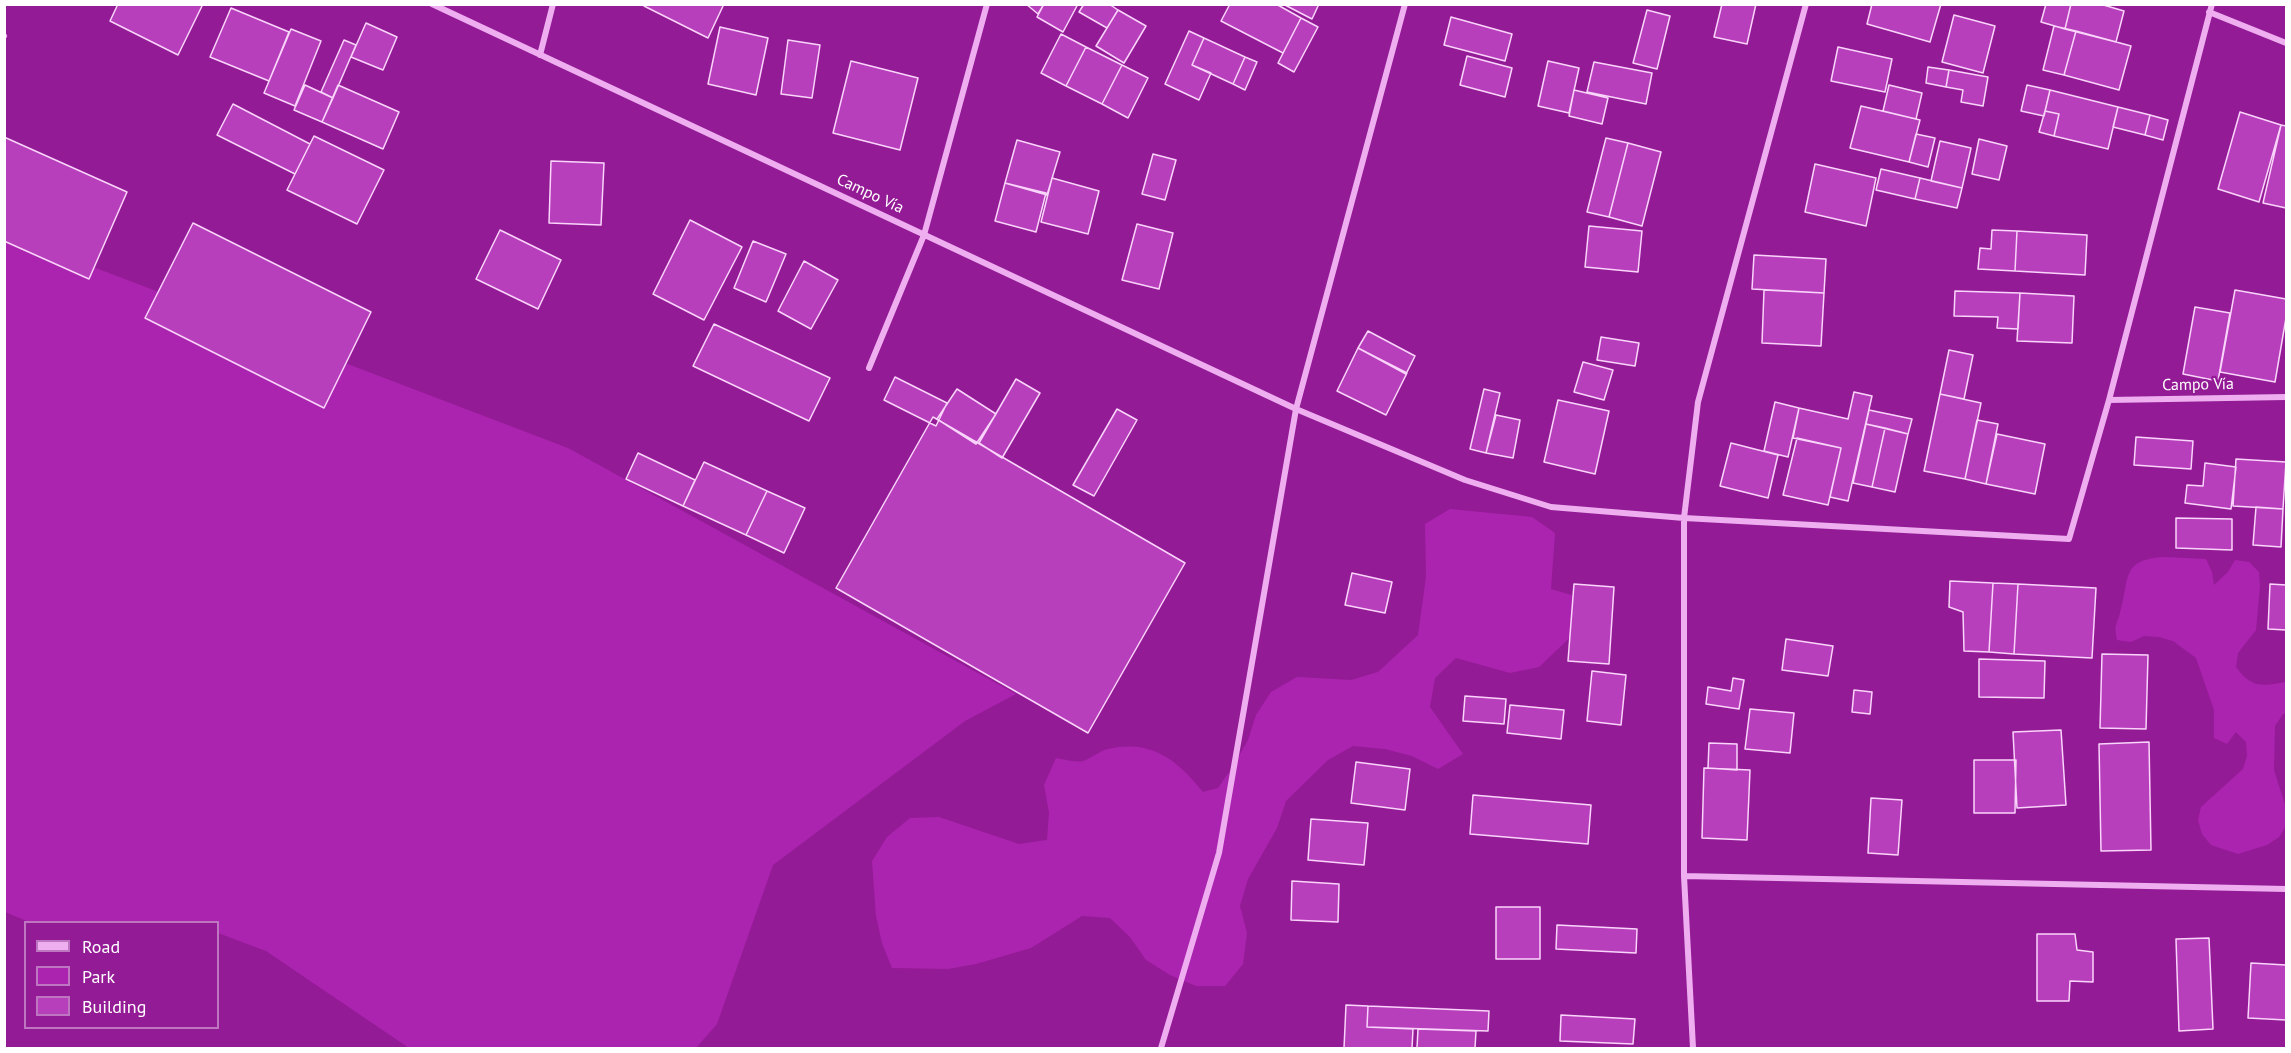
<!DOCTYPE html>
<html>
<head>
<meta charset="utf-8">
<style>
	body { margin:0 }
	#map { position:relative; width:2291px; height:1053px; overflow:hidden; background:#941b96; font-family:"PT Sans",sans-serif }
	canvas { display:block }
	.frame { position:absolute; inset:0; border:6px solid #fff; pointer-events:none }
	.legend { position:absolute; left:24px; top:921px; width:195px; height:108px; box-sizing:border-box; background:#941b96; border:2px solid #bf76c0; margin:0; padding:8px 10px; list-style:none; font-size:18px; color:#fff }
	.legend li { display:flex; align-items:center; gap:12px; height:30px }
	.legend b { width:30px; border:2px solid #bf76c0 }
</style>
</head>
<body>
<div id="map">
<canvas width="2291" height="1053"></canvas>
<div class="frame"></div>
<ul class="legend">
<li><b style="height:8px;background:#eeaef0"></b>Road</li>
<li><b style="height:16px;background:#ab24af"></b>Park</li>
<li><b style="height:16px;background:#b83fbc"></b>Building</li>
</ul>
</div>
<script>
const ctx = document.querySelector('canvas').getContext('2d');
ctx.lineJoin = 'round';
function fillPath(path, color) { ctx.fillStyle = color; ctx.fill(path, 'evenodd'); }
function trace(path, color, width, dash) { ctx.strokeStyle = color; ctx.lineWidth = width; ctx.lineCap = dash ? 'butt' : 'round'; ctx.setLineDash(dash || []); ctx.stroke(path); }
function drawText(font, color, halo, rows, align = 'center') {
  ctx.font = font + ' "PT Sans",sans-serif'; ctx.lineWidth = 4.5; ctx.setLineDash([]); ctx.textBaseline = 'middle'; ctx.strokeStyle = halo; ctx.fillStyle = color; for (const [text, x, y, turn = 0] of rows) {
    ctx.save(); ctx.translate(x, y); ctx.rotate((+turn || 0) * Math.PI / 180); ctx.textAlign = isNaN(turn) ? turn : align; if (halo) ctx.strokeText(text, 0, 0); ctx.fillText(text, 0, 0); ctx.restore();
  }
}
fillPath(new Path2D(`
	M4 233 568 448 1016 694 965 721 773 865 717 1024 696 1048H409L266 951 218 933V922H29L5 912Z
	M1450 509 1532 517 1555 533 1551 589 1578 597 1581 627 1539 667 1510 673 1456 658 1435 678 1430 707 1463 754 1438 769 1412 756 1385 749 1353 746 1328 760 1286 801 1277 828 1248 879 1240 906 1247 933 1243 964 1225 986H1196L1170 975 1146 960 1130 937 1110 918 1082 916 1031 948 976 964 948 969 892 968 882 943 876 916 872 861 887 837 910 818 939 817 1019 844 1047 840 1049 813 1044 785 1056 758C1064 759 1075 763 1083 761 1092 758 1099 751 1108 749 1152 739 1177 760 1203 792L1218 788 1234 765 1248 740 1256 715 1271 692 1297 677 1351 680 1378 672 1418 635 1426 577 1425 524Z
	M2163 557 2206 559 2212 572 2214 585 2228 572 2235 560 2249 562 2259 572 2260 586 2256 630 2238 653 2236 667C2252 689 2262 686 2286 682V714H2283L2275 726 2274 770 2286 808V826L2279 837 2267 845 2238 854 2211 845 2202 834 2198 820 2201 807 2243 769 2247 756 2246 742 2236 732 2227 744 2214 738V710L2196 658 2173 641 2159 637 2144 636 2131 642 2117 640C2114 623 2116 627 2120 613 2130 580 2120 560 2163 557Z`), '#ab24af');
const building = new Path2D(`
	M118 4H203L178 55 110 21Z
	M645 4H724L708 38 644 6Z
	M1026 4H1044L1038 14Z
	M1044 4H1078L1063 32 1037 17Z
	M1084 4H1109L1118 10 1107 28 1079 12Z
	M1230 4H1276L1301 18 1283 53 1221 21Z
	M1283 4H1319L1312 19Z
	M1722 4H1756L1747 44 1714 37Z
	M1872 4H1941L1930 42 1867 24Z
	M2046 4H2071L2065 29 2041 22Z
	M2071 4H2100L2124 11 2116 42 2065 29Z
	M231 8 289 32 269 81 210 57Z
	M1118 10 1146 26 1124 63 1096 46Z
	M1647 10 1670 16 1657 69 1633 63Z
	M1954 15 1995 26 1983 73 1942 62Z
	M1451 17 1512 34 1505 61 1444 45Z
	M1301 18 1318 27 1294 72 1278 63Z
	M366 23 397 37 383 70 351 57Z
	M2054 26 2076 31 2064 75 2043 70Z
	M720 27 768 38 756 95 708 84Z
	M291 29 321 41 295 106 264 93Z
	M1189 31 1204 38 1192 65 1211 73 1199 100 1165 84Z
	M2076 31 2131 46 2119 90 2064 75Z
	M1061 34 1086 47 1066 86 1041 73Z
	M1204 38 1245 57 1233 84 1192 65Z
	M344 40 356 45 333 98 321 92Z
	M788 40 820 45 812 98 781 94Z
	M1086 47 1122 65 1102 104 1066 86Z
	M1838 47 1892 59 1885 92 1831 81Z
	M1467 56 1512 68 1505 97 1460 85Z
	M1245 57 1257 62 1245 90 1233 84Z
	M851 61 918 78 900 150 833 133Z
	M1548 61 1579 68 1569 113 1538 106Z
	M1594 62 1652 73 1646 104 1587 92Z
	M1122 65 1148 78 1128 118 1102 104Z
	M1928 67 1949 70 1946 87 1926 83Z
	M1949 70 1988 77 1983 106 1961 102 1963 90 1946 87Z
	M305 85 333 98 322 122 294 110Z
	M338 85 399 112 383 149 322 122Z
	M1889 85 1922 93 1916 119 1883 111Z
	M2027 85 2050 90 2044 116 2021 111Z
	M1574 90 1608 98 1602 124 1569 116Z
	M2050 90 2118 107 2108 149 2054 136 2059 114 2045 111Z
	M233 104 310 144 295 174 217 135Z
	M1861 106 1920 120 1909 162 1850 148Z
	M2118 107 2150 115 2145 135 2113 127Z
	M2045 111 2059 114 2054 136 2039 132Z
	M2240 112 2281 125 2259 202 2218 189Z
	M2150 115 2168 120 2163 140 2145 135Z
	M2281 125 2286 126V208L2263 203Z
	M1916 134 1935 138 1928 167 1909 162Z
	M314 136 384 170 357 224 287 190Z
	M4 137 127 192 89 279 4 241Z
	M1606 138 1628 143 1609 217 1587 212Z
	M1979 139 2007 146 1999 180 1972 174Z
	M1017 140 1060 152 1047 195 1005 183Z
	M1940 141 1971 148 1962 188 1931 181Z
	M1628 143 1661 152 1642 226 1609 217Z
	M1153 154 1176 160 1165 200 1142 194Z
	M551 161 604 163 601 225 549 223Z
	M1815 164 1876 178 1866 226 1805 212Z
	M1881 169 1920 178 1915 199 1876 190Z
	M1052 178 1099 191 1088 234 1041 222Z
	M1920 178 1962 188 1957 208 1915 199Z
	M1005 183 1046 193 1036 232 995 221Z
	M690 220 742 247 704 320 653 294Z
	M193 223 371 312 324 408 145 318Z
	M1137 224 1173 233 1159 289 1122 280Z
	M1589 226 1642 231 1638 272 1585 267Z
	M500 230 561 260 538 309 476 279Z
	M1992 230 2017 231 2015 271 1978 269 1980 248 1991 249Z
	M2017 231 2087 235 2085 275 2015 271Z
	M753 241 786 254 766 302 734 288Z
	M1754 255 1826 259 1824 293 1752 289Z
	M804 261 838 280 811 329 778 311Z
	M1764 290 1824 293 1821 346 1762 343Z
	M2235 290 2286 299V318L2275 382 2220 372Z
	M1955 291 2020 293 2018 329 1997 328 1998 317 1954 316Z
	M2020 293 2074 296 2072 343 2017 341Z
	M2195 307 2230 313 2218 381 2183 374Z
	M714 324 830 378 809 421 693 366Z
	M1368 331 1415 356 1406 374 1358 348Z
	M1601 337 1639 343 1635 366 1597 360Z
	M1358 348 1407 373 1386 415 1337 391Z
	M1949 350 1973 355 1964 399 1940 394Z
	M1583 362 1613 370 1604 400 1574 392Z
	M895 377 947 403 936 426 884 400Z
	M1016 379 1040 393 1002 458 979 443Z
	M957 389 996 414 976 444 937 419Z
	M1484 389 1500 393 1486 453 1470 449Z
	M1854 392 1872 396 1848 501 1830 497 1841 448 1793 438 1799 408 1848 419Z
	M1940 394 1981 403 1965 479 1924 471Z
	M1558 400 1609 411 1595 474 1544 462Z
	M1775 402 1799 408 1788 457 1764 451Z
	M1117 409 1137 420 1094 496 1073 485Z
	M1869 410 1912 419 1908 434 1866 424Z
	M1496 415 1520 420 1513 458 1486 453Z
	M933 417 1185 563 1088 733 836 588Z
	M1977 420 1998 424 1986 484 1965 479Z
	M1866 424 1885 428 1872 487 1853 483Z
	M1885 428 1908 434 1895 492 1872 487Z
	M1997 434 2045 444 2035 494 1986 484Z
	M2136 437 2193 441 2191 469 2134 465Z
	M1797 438 1841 448 1828 505 1783 495Z
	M1731 443 1778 455 1768 498 1720 486Z
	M638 453 695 480 683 506 626 479Z
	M2236 459 2286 462 2283 509 2233 506Z
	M704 462 767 491 746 535 683 506Z
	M2205 463 2236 467 2231 509 2185 503 2187 485 2203 486Z
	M767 491 805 508 784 553 746 535Z
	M2256 507 2283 509 2281 547 2253 545Z
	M2176 518 2232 519V550L2176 548Z
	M1352 573 1392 582 1385 613 1345 605Z
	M1950 581 1993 583 1989 652 1964 651 1963 612 1949 607Z
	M1993 583 2018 584 2014 654 1989 652Z
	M1574 584 1614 587 1609 664 1568 661Z
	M2018 584 2096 588 2092 658 2014 654Z
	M2270 584 2286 585V630L2268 629Z
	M1786 639 1833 646 1828 676 1782 670Z
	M2102 654 2148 655 2146 729 2100 728Z
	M1979 659 2045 661 2044 698 1979 697Z
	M1592 671 1626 675 1621 725 1587 721Z
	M1733 678 1744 680 1739 709 1706 704 1708 687 1731 691Z
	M1854 690 1872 692 1870 714 1852 712Z
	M1465 696 1506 699 1504 724 1463 721Z
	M1510 705 1564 710 1561 739 1507 733Z
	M1750 709 1794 713 1790 753 1745 749Z
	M2061 730 2066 805 2017 808 2013 732Z
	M2149 742 2151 850 2101 851 2099 744Z
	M1709 743 1737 744V770L1708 768Z
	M1974 760H2016L2015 813H1974Z
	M1356 762 1410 769 1405 810 1351 803Z
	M1704 768 1750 770 1747 840 1702 838Z
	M1473 795 1591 805 1588 844 1470 834Z
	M1871 798 1902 800 1898 855 1868 853Z
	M1311 819 1368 823 1364 865 1308 860Z
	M1292 881 1339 884 1338 922 1291 920Z
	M1496 907H1540V959H1496Z
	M1557 925 1637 929 1636 953 1556 949Z
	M2037 934H2075L2077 950 2093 952V982L2070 981 2069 1001H2037Z
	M2209 938 2213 1029 2179 1031 2176 939Z
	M2251 963 2286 965V1020L2248 1018Z
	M1346 1005 1368 1006 1367 1027 1413 1029 1412 1048H1344Z
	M1368 1006 1489 1011 1488 1031 1367 1027Z
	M1561 1015 1635 1019 1633 1044 1560 1041Z
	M1418 1029 1476 1031 1475 1048H1417Z`);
fillPath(building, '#b83fbc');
trace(building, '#fad5fb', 1.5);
trace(new Path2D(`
	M4 36H5`), '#eeaef0', 4.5);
trace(new Path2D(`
	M432 4 1296 409 1465 480 1551 507 1684 518 2069 539 2109 400 2212 4
	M2209 12 2286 43
	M540 55 553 4
	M869 368 924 235 987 4
	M2109 400 2286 397
	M1684 876 2286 889
	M1161 1048 1219 853 1296 409 1405 4
	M1693 1048 1684 876V518L1698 402 1806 4`), '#eeaef0', 6);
drawText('16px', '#fff', '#941b96', [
	["Campo Vía",870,194,25],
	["Campo Vía",2198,385,-1]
]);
</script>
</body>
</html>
